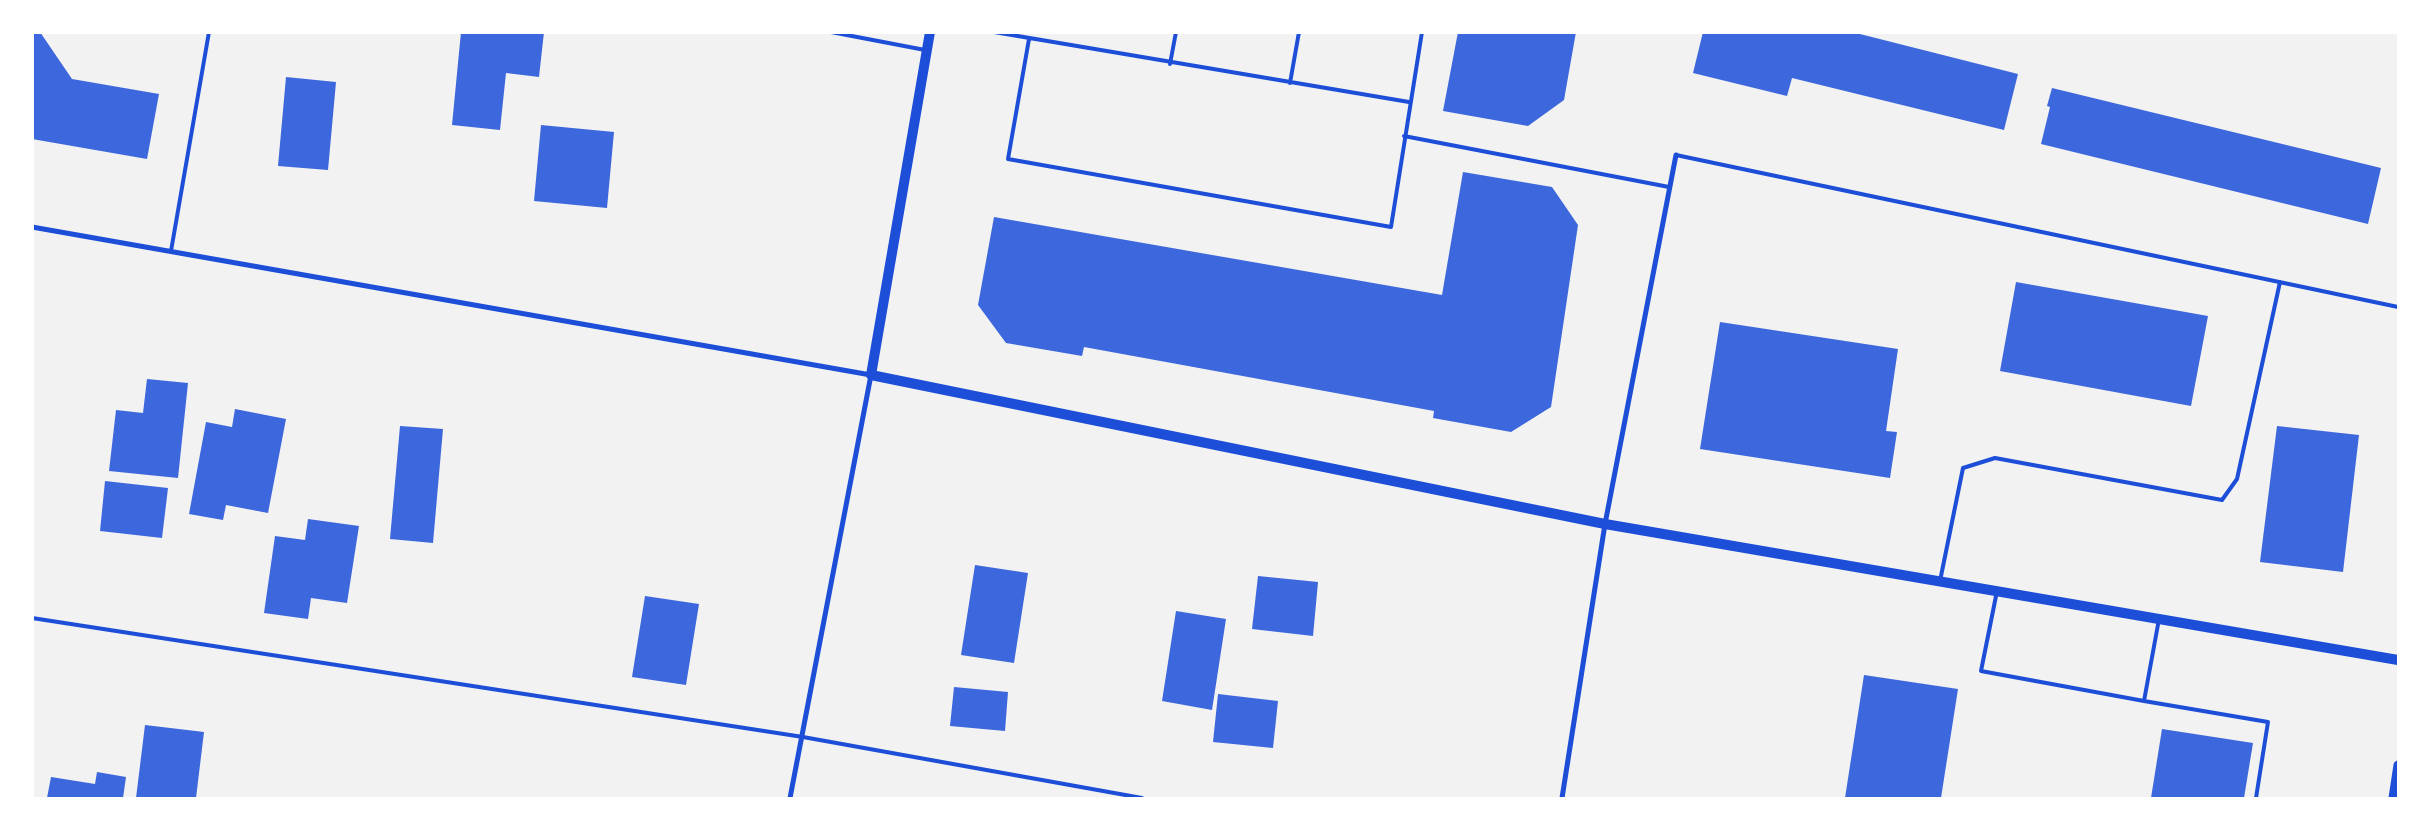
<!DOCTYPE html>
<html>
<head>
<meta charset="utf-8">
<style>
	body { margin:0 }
	#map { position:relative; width:2431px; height:831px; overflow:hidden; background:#f2f2f2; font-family:Poppins,sans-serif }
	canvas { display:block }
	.frame { position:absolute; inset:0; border:34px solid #fff; pointer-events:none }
</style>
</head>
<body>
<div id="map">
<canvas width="2431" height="831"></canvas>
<div class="frame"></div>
</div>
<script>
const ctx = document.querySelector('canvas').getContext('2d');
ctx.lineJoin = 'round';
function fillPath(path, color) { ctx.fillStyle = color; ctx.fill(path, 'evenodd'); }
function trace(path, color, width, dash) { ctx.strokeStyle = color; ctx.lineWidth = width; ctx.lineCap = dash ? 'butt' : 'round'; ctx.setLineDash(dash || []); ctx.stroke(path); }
fillPath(new Path2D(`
	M32 32H40L72 79 159 94 147 159 32 139Z
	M461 32H544L539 77 506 73 500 130 452 125Z
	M1458 32H1576L1564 100 1528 126 1443 111Z
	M1703 32H1852L2018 74 2004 130 1792 78 1787 96 1693 73Z
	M286 77 336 82 328 170 278 166Z
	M2052 88 2381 168 2368 224 2041 144 2050 107 2047 106Z
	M541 125 614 132 607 208 534 201Z
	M1463 172 1552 187 1578 225 1551 407 1511 432 1433 418 1434 411 1084 347 1082 356 1006 343 978 305 994 217 1442 295Z
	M2016 282 2208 316 2191 406 2000 371Z
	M1720 322 1898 349 1886 431 1897 432 1890 478 1700 449Z
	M147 379 188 383 178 478 109 471 116 410 143 413Z
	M235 409 286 419 268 513 226 505 223 520 189 514 206 422 232 427Z
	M400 426 443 429 433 543 390 539Z
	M2277 426 2359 435 2343 572 2260 562Z
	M105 481 168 488 162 538 100 531Z
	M308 519 359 526 347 603 311 598 308 619 264 613 275 536 305 540Z
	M975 565 1028 573 1014 663 961 655Z
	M1258 576 1318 582 1313 636 1252 629Z
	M645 596 699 604 686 685 632 677Z
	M1176 611 1226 619 1212 710 1162 701Z
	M1864 675 1958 689 1941 798H1845Z
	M954 687 1008 692 1005 731 950 726Z
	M1218 694 1278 701 1273 748 1213 742Z
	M145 725 204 732 196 798H136Z
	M2162 729 2253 743 2244 798H2151Z
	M97 772 126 777 123 798H47L51 777 95 784Z`), '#3d67dc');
trace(new Path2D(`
	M831 32 925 50
	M994 32 1409 102
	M1029 39 1008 159 1391 227 1422 32
	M1170 64 1176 32
	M1290 83 1299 32
	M1404 136 1669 187
	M1676 155 2398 307
	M171 251 209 32
	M1940 581 1963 468 1995 458 2222 500 2237 479 2280 282
	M1997 591 1981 671 2144 701 2159 619
	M32 618 803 737 1142 798
	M2144 701 2268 722 2256 798`), '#1d4ed8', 4);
trace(new Path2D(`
	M32 227 871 375 790 798
	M1562 798 1605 524 1676 155`), '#1d4ed8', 5);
trace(new Path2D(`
	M2393 798 2398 765`), '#1d4ed8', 9);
trace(new Path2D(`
	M930 32 871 375 1605 524 2398 660`), '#1d4ed8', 10);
</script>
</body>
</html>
